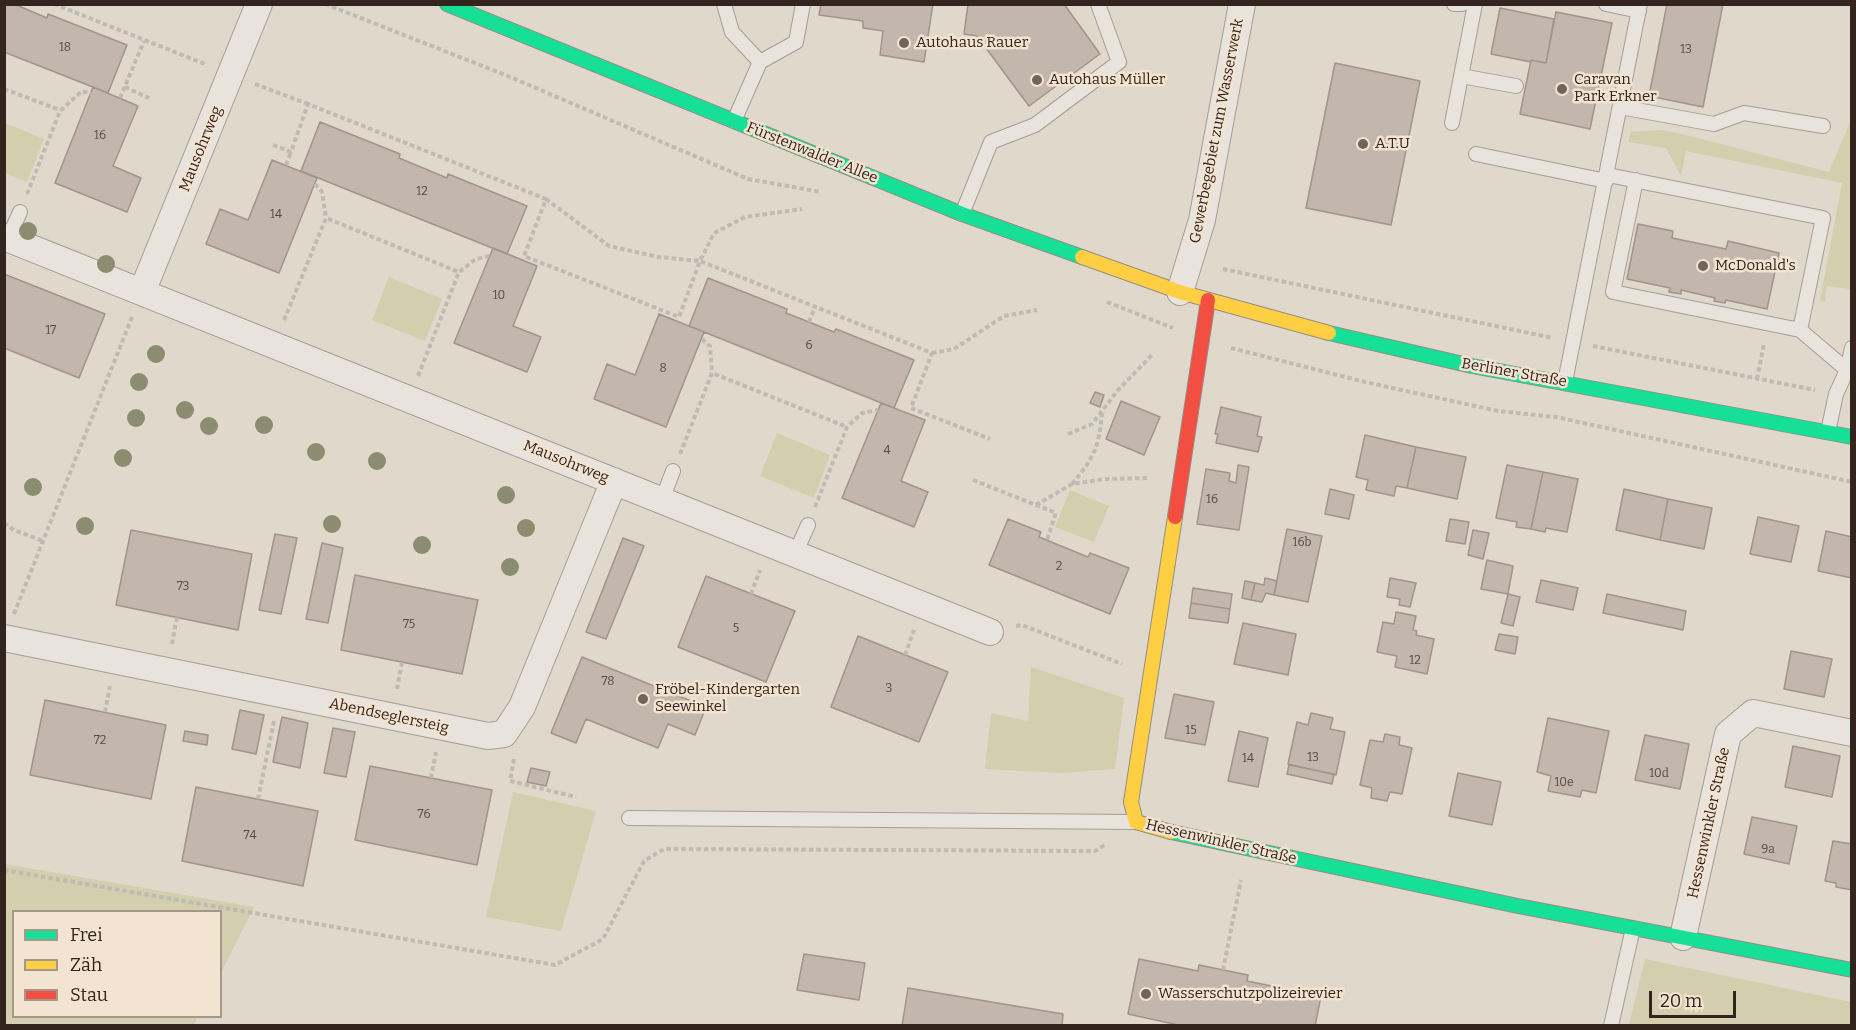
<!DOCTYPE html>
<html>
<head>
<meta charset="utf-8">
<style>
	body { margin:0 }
	#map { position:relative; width:1856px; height:1030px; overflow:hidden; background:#e0d8cb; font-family:Bitter,serif }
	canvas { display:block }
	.frame { position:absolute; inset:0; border:6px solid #33251e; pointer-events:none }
	.legend { position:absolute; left:12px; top:910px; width:210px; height:108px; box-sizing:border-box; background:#f2e4d1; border:2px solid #a69889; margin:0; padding:8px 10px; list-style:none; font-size:18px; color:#33251e }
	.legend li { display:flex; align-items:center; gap:12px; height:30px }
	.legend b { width:30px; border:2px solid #a69889 }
	.scale { position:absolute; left:1649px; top:991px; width:87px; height:27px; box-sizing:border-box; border:3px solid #33251e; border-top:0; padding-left:8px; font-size:18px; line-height:21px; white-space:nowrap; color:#33251e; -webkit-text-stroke:4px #f2e4d1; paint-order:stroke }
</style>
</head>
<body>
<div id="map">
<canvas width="1856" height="1030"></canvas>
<div class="frame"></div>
<ul class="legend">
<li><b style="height:8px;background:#16e098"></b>Frei</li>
<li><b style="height:8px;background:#ffcf43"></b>Zäh</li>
<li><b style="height:8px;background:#f24e42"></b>Stau</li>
</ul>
<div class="scale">20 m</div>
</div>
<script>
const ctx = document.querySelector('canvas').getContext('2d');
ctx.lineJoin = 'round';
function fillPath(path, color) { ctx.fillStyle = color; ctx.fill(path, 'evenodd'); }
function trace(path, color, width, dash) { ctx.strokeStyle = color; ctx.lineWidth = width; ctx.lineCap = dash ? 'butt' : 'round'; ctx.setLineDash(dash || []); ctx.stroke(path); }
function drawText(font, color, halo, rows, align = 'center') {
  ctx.font = font + ' Bitter,serif'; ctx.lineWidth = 5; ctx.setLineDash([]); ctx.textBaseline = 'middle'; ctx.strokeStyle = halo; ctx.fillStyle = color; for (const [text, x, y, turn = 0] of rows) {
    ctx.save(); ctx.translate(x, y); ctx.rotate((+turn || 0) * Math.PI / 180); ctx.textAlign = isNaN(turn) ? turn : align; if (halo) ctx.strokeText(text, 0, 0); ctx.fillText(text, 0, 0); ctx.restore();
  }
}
fillPath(new Path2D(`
	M1851 120V289L1827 286 1825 302 1820 301 1842 183 1686 151 1681 176 1666 148 1628 142 1631 132 1661 130 1686 135 1829 172Z
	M5 123 44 139 27 182 5 173Z
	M389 277 442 299 425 341 372 320Z
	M777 433 830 455 814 498 760 476Z
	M1070 490 1109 506 1094 542 1055 527Z
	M1031 667 1124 698 1115 769 1062 773 985 769 991 713 1028 721Z
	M513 792 596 811 561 931 486 917Z
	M5 864 254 907 221 973 220 912H14V1016L198 1017 193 1026 5 1025Z
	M1645 959 1851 1002V1025H1629Z`), '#d2ceae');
const building = new Path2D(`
	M4 4H14L47 18 48 14 127 45 108 93 4 52Z
	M821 4H933L924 62 880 55 883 31 863 28V21L819 15Z
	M968 4H1064L1100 54 1029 106 977 36 964 34Z
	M1667 4H1723L1703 107 1649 96Z
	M1500 8 1554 19 1546 63 1531 60V62L1491 54Z
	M1556 12 1612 23 1590 129 1520 114 1531 60 1546 63Z
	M1335 63 1420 81 1391 225 1306 208Z
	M93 87 138 106 113 166 141 178 127 212 55 183Z
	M320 122 400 154 399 158 447 178 448 174 527 206 507 254 301 171Z
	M272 160 317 178 279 273 206 244 220 209 248 220Z
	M1638 224 1673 231 1672 238 1726 249 1728 241 1779 253 1767 309 1726 300 1725 303 1714 301 1715 298 1681 290V294L1669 292 1670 288 1627 279Z
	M493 248 537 266 513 326 541 337 527 372 454 343Z
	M4 274 105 314 79 378 4 348Z
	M708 278 787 309 786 313 809 322 834 332 836 329 914 360 894 408 689 326Z
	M659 314 704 332 666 427 594 399 607 364 635 375Z
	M1095 392 1104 395 1100 407 1090 403Z
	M1121 401 1160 417 1144 455 1106 439Z
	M881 403 925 420 901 481 928 492 914 527 842 498Z
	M1221 407 1261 417 1257 436 1262 437 1258 452 1216 443 1218 434H1215Z
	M1365 435 1416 447 1407 488 1396 486 1394 496 1366 490 1368 480 1356 477Z
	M1416 447 1466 457 1457 499 1407 488Z
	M1238 465 1249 467 1239 530 1197 524 1206 469 1230 473 1229 481 1236 483Z
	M1507 465 1543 472 1531 529 1516 527 1517 522 1496 518Z
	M1543 472 1578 479 1567 532 1546 528 1545 532 1531 529Z
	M1330 489 1354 495 1349 519 1325 514Z
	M1624 489 1668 499 1660 540 1616 530Z
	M1668 499 1712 508 1704 549 1660 540Z
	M1758 517 1799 526 1791 562 1750 554Z
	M1008 519 1041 532 1039 537 1088 557 1090 553 1129 568 1110 614 989 565Z
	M1450 519 1469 522 1465 544 1446 541Z
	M1287 529 1322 536 1308 602 1274 595Z
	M131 530 252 554 238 630 116 605Z
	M1473 530 1489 533 1483 559 1468 555Z
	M1826 531 1852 537V578L1818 571Z
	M275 534 297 538 281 614 259 610Z
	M623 538 644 546 606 639 586 632Z
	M322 543 343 548 328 623 306 619Z
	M1487 560 1513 566 1508 594 1481 589Z
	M355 575 478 600 462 674 341 650Z
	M706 576 795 611 766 682 678 647Z
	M1265 578 1277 581 1274 595 1266 593 1262 602 1251 600 1255 583 1264 585Z
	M1390 578 1416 583 1410 607 1399 605 1400 599 1387 597Z
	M1541 580 1578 588 1573 610 1536 602Z
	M1245 581 1255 583 1251 600 1242 598Z
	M1193 588 1232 594 1230 609 1191 603Z
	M1508 594 1520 597 1513 626 1501 623Z
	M1607 594 1686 611 1683 630 1603 613Z
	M1191 603 1230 609 1228 623 1189 618Z
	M1396 612 1416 616 1413 630 1417 631 1416 635 1434 639 1427 674 1395 667 1397 656 1377 652 1383 622 1394 624Z
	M1243 623 1296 634 1288 675 1234 664Z
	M1499 634 1518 637 1515 654 1495 650Z
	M858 636 948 672 919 742 831 707Z
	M1791 651 1832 659 1824 697 1784 689Z
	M582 657 706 707 695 735 668 724 658 748 586 719 576 743 551 733Z
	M1174 694 1214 702 1205 745 1165 738Z
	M45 700 166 725 151 799 30 775Z
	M240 710 264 715 256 754 232 749Z
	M1311 713 1333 718 1330 729 1345 732 1336 775 1288 764 1297 722 1308 725Z
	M282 717 308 723 300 768 273 762Z
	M1548 718 1609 731 1596 793 1582 790 1580 797 1548 791 1551 776 1537 772Z
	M333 728 355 732 346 777 324 773Z
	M185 731 208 735 207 745 183 741Z
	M1239 731 1268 738 1258 787 1228 781Z
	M1385 734 1400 737 1399 745 1412 748 1402 794 1390 792 1387 801 1371 798 1372 788 1360 785 1370 740 1383 742Z
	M1645 735 1689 744 1680 789 1635 780Z
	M1793 746 1840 756 1832 797 1785 787Z
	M1289 765 1334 774 1332 784 1287 774Z
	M370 766 492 790 477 865 355 840Z
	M531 768 550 772 546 786 527 782Z
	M1458 773 1501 782 1492 825 1449 816Z
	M196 787 318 811 303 886 182 861Z
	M1752 817 1797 826 1789 864 1744 854Z
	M1833 841 1852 844V890L1836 887V883L1825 881Z
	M804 954 865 963 859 1000 797 990Z
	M1139 959 1198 971 1199 965 1248 975 1247 981 1321 996 1315 1026H1183L1128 1014Z
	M908 988 1063 1014 1062 1026H902Z`);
fillPath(building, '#c3b6ac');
trace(building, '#a0948b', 1.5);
const lane = new Path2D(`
	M724 4 732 32 760 62 734 121
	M1454 4H1462
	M1606 4 1639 11
	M760 62 796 42 803 4
	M1461 76 1516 86
	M1620 107 1714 124 1744 113 1823 126
	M1452 123 1475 4
	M1476 154 1606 181
	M1608 175 1823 218 1800 330
	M1636 180 1613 292 1800 330 1847 370 1836 394 1828 432
	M962 214 991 142 1035 125 1119 62 1098 4
	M8 239 20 212
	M1847 370 1852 348
	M1565 382 1640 4
	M662 500 673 471
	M795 554 808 525
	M629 818 1136 822
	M1611 1026 1633 928`);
const street = new Path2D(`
	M4 237 990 632
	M142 292 259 4
	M1180 292 1202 220 1242 4
	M4 638 488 736 504 734 522 707 614 481
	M1683 937 1728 734 1753 713 1852 733`);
const fast = new Path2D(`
	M447 4 962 214 1082 257
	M1329 333 1472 366 1852 437
	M1171 832 1513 905 1852 970`);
const slow = new Path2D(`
	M1082 257 1180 292 1329 333
	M1171 832 1136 822 1131 802 1175 517`);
const jam = new Path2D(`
	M1175 517 1208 300`);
trace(lane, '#a59d95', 16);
trace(street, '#a59d95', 28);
trace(fast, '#958d84', 16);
trace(slow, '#958d84', 16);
trace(jam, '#958d84', 16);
trace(new Path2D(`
	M54 4 205 64
	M325 4 508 76 748 179 821 192
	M255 84 308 104
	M125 87 149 98
	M4 89 60 110
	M120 98 144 41
	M273 145 291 152 308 104 546 199 524 256 679 317 700 261 932 353 911 408 990 439
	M286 165 291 152
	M315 184 322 192 326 218
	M27 194 60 111 82 91 91 94
	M546 199 609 246 658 257 700 261 714 233 745 217 802 209
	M1223 269 1553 338
	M1107 302 1173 328
	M284 320 326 218 459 272
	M809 322 815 307
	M702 339 710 346 712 373
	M1593 346 1815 390
	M1231 348 1365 382 1498 411 1556 417 1852 482
	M932 353 954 349 1004 316 1037 310
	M418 376 459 272 476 259 489 256
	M1757 379 1764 344
	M1068 434 1092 424 1118 390 1153 354
	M680 454 712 373 847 427
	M973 480 1056 513 1047 540
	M1072 484C1094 458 1099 447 1102 413
	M1036 505 1072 484 1105 479 1150 478
	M815 507 847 427 862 413 878 410
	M4 523 14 530 43 541
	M751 594 760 570
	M14 614 132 317
	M1016 626 1022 625 1122 664
	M172 644 177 617
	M905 655 914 630
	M397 689 402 662
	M105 712 110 686
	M514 759 510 781 576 797
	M431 778 436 752
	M258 799 274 721
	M4 870 555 965 603 939 644 861 664 849 1095 851 1106 844
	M1223 970 1241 880`), '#c1bab3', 4, [4.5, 3]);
trace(lane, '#e8e3dc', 14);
trace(street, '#e8e3dc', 26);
trace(fast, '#16e098', 14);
trace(slow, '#ffcf43', 14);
trace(jam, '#f24e42', 14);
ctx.fillStyle = '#8c8c70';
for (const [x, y] of [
	[28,231],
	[106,264],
	[156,354],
	[139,382],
	[185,410],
	[136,418],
	[264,425],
	[209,426],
	[316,452],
	[123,458],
	[377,461],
	[33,487],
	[506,495],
	[332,524],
	[85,526],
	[526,528],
	[422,545],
	[510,567]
]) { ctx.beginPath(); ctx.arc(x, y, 9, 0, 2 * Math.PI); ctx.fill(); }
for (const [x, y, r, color] of [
	[904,43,6,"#70645b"],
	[1037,80,6,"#70645b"],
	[1562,89,6,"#70645b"],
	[1363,144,6,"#70645b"],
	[1703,266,6,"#70645b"],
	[643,699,6,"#70645b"],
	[1146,994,6,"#70645b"]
]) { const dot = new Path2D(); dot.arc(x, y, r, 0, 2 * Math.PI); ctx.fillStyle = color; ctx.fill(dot); trace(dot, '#f2e4d1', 2); }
drawText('12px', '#574942', null, [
	["18",65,48],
	["13",1686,50],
	["16",100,136],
	["12",422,192],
	["14",276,215],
	["10",499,296],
	["17",51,331],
	["6",809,346],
	["8",663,369],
	["4",887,451],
	["16",1212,500],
	["16b",1302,543],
	["2",1059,567],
	["73",183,587],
	["75",409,625],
	["5",736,629],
	["12",1415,661],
	["78",608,682],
	["3",889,689],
	["15",1191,731],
	["72",100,741],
	["13",1313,758],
	["14",1248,759],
	["10d",1659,774],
	["10e",1564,783],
	["76",424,815],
	["74",250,836],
	["9a",1768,850]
]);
drawText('15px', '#33251e', '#f2e4d1', [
	["Autohaus Rauer",916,43],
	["Autohaus Müller",1049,80],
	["Caravan",1574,80],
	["Park Erkner",1574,97],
	["A.T.U",1375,144],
	["McDonald's",1715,266],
	["Fröbel-Kindergarten",655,690],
	["Seewinkel",655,707],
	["Wasserschutzpolizeirevier",1158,994]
], 'left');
drawText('15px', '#33251e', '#f2e4d1', [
	["Gewerbegebiet zum Wasserwerk",1217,131,-79],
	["Mausohrweg",201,149,-68],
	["Fürstenwalder Allee",812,153,22],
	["Berliner Straße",1514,373,10],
	["Mausohrweg",566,462,22],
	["Abendseglersteig",389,716,12],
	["Hessenwinkler Straße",1709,823,-78],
	["Hessenwinkler Straße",1221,842,13]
]);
</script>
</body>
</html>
